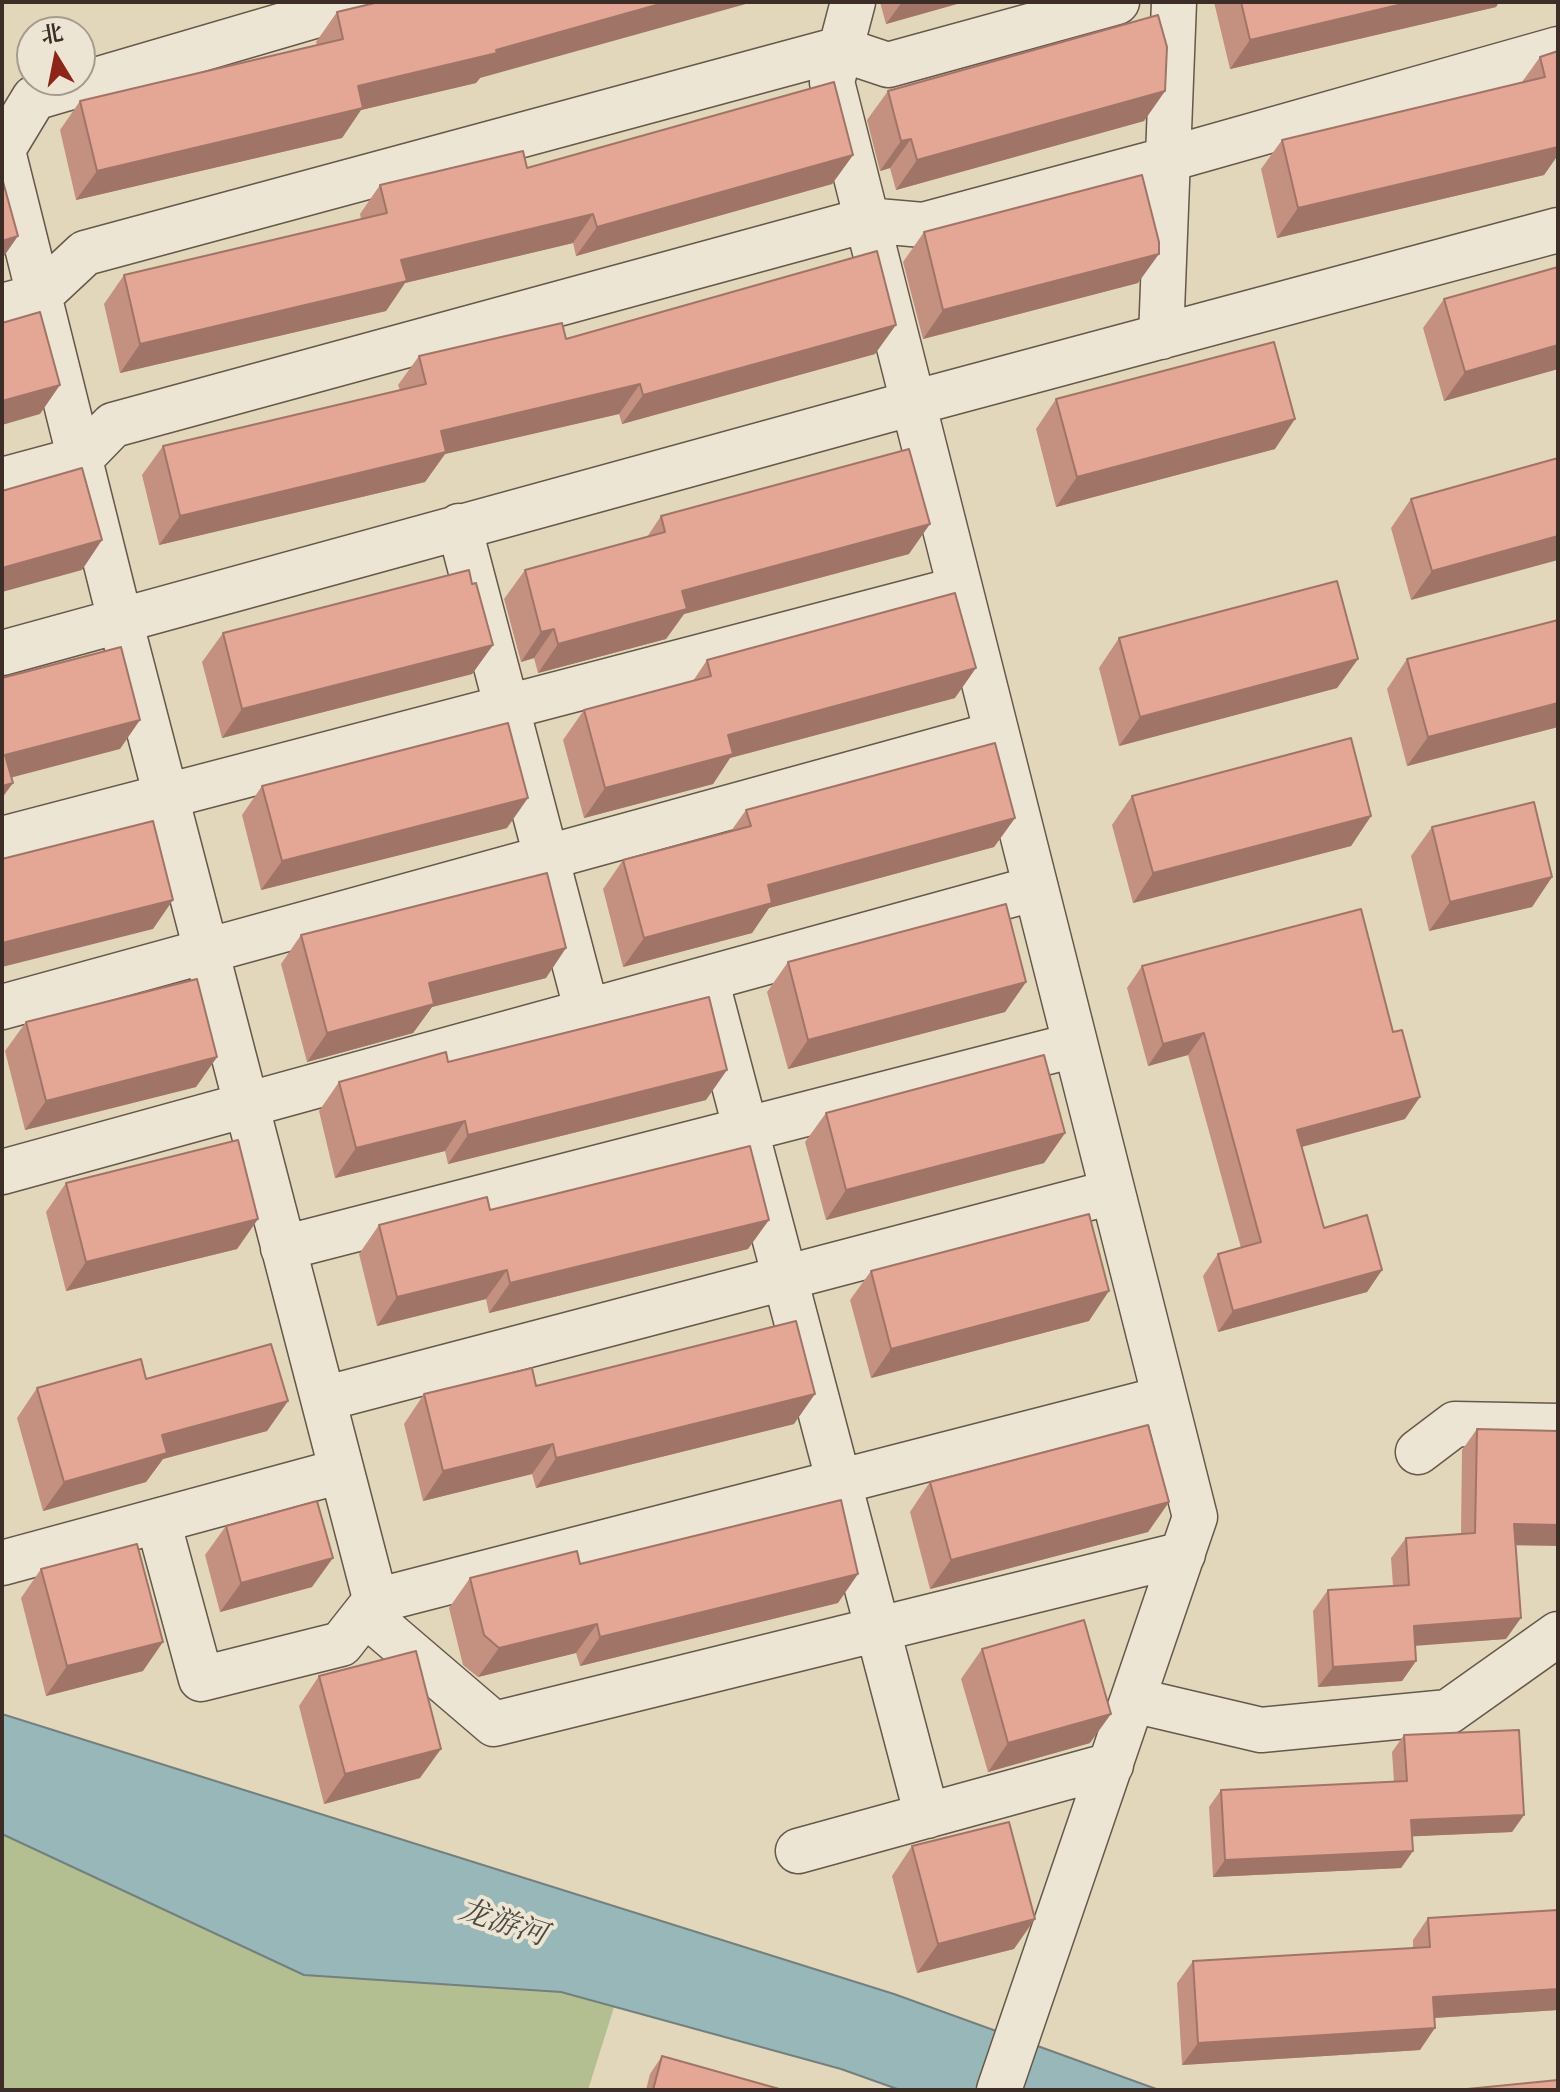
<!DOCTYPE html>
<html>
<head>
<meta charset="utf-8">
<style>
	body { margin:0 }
	#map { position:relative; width:1560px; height:2092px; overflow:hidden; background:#e3d7bb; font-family:"IM FELL Double Pica","Noto Serif SC",serif }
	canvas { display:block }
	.frame { position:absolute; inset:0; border:4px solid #3c2e26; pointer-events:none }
	.north { position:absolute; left:16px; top:16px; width:80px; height:80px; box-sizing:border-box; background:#ede5d3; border:2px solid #a69c8e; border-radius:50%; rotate:350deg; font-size:22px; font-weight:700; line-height:32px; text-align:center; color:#3c2e26 }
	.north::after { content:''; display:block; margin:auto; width:28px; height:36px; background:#8f2418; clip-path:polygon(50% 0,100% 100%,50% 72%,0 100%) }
</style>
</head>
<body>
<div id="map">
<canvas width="1560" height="2092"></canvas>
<div class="frame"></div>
<div class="north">北</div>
</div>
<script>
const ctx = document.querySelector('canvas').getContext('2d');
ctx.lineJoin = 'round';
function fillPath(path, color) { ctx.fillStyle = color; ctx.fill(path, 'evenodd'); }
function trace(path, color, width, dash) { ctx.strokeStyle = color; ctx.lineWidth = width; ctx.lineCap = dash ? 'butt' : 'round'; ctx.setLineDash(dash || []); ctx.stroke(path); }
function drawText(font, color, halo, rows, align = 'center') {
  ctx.font = font + ' "IM FELL Double Pica","Noto Serif SC",serif'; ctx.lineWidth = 8; ctx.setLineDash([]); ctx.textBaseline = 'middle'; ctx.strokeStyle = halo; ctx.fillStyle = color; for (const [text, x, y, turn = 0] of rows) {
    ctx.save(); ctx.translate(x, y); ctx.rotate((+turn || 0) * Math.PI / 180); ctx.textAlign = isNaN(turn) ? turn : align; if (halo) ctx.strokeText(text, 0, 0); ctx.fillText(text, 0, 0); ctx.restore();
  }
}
fillPath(new Path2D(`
	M2 1784 614 2007 588 2090H2Z`), '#b3be91');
const water = new Path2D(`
	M2 1714 894 1994 1159 2090H900L841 2069 561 1992 304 1975 2 1834Z`);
fillPath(water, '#98b7b9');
trace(water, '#73807e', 2);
const minor = new Path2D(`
	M853 2 832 82 1195 1517 999 2090
	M2 151 34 98 362 2
	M3 151 120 620 383 1629 494 1724 1183 1554
	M2 306 39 296 85 253 840 49 888 65 1117 2
	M1161 337 1174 2
	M2 480 80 459 113 425 866 220 923 225 1169 159 1558 49
	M459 526 587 1012
	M2 653 913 403 1558 230
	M2 839 959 589
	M706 979 927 1816
	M2 1007 996 734
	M2 1172 1036 888
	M283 1248 1075 1045
	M323 1399 1112 1192
	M1418 1452 1455 1424 1558 1426
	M158 1521 201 1679 341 1644 375 1601 1165 1398
	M2 1563 341 1471
	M1133 1700 1261 1730 1448 1712 1558 1634
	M798 1851 1111 1765`);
trace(minor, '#66584b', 47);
trace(minor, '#ede5d3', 44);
fillPath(new Path2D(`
	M880 2H964L886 24Z
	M1214 2H1499L1496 7 1230 69Z
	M337 12 480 78 476 83 361 110 342 138 76 200 60 130 80 101 317 45 316 42Z
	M1558 51V155L1544 175 1277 238 1261 169 1282 140 1522 82 1540 57Z
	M888 91H1165L1144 121 896 190 890 168 880 171 867 120Z
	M853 155 832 184 576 256 573 243 405 283 386 311 120 373 104 304 124 275 361 219 360 214 380 185 527 168Z
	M924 232 1138 283 923 339 903 262Z
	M1558 267V369L1444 401 1423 328 1444 299Z
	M566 339 875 354 622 424 619 414 445 454 425 482 159 545 142 475 163 446 400 390 398 385 419 356Z
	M1056 399 1275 449 1056 507 1036 429Z
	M1558 458 1411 600 1391 528 1411 499Z
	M661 516 909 554 684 614 666 639 538 673 534 658 521 662 504 599 525 570 647 537Z
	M472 584 493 645 472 674 222 738 202 662 223 633Z
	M1558 620V727L1407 766 1387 689 1407 659Z
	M1119 638 1358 659 1337 688 1119 746 1099 668Z
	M707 660 955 698 730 758 713 784 584 818 563 740 584 710 693 681Z
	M262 786 507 828 261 890 242 815Z
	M1132 796 1371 816 1351 846 1133 903 1112 825Z
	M746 810 1015 818 994 847 769 908 752 933 623 967 603 889 623 860 731 831Z
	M1432 827 1552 877 1532 907 1429 931 1411 856Z
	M301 935 546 978 432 1007 413 1033 307 1062 281 964Z
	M788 962 1026 982 1005 1012 788 1069 767 992Z
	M1142 966 1405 1119 1302 1147 1324 1228 1382 1270 1367 1292 1218 1332 1203 1276 1218 1254 1241 1248 1188 1055 1148 1066 1127 988Z
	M26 1022 217 1057 196 1087 25 1130 5 1051Z
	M448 1062 706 1100 448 1164 445 1151 335 1178 319 1111 339 1082Z
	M826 1113 1065 1133 1044 1163 826 1220 805 1142Z
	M66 1183 258 1219 237 1249 66 1291 46 1212Z
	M490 1210 748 1249 489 1313 486 1299 377 1326 359 1254 379 1225Z
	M871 1271 1089 1321 871 1378 850 1300Z
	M146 1379 288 1401 267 1431 163 1459 146 1482 43 1511 17 1418 37 1388Z
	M536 1386 794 1424 536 1488 532 1474 423 1501 404 1424 424 1394Z
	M1477 1429 1516 1545 1506 1639 1416 1645V1661L1402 1681 1318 1687 1313 1611 1328 1590 1393 1586 1391 1558 1406 1538 1461 1534 1462 1450Z
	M930 1482 1169 1502 1148 1532 930 1589 910 1512Z
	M226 1526 312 1587 220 1612 205 1555Z
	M580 1564 838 1603 580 1666 576 1653 478 1677 463 1665 449 1608 470 1578Z
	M41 1569 143 1671 46 1696 21 1598Z
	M982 1649 1090 1743 988 1772 961 1679Z
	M319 1676 420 1778 324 1804 299 1706Z
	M1404 1735 1524 1815 1512 1832 1412 1836 1413 1851 1401 1868 1213 1877 1209 1807 1221 1790 1394 1782 1392 1752Z
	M912 1846 1014 1949 917 1973 892 1876Z
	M1558 1910V2010L1434 2018 1420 2050 1182 2065 1177 1983 1193 1961 1413 1948V1940L1428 1918Z
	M662 2056 783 2090H646L650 2074Z`), '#c49080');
fillPath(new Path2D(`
	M667 2H753L480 78 476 83 361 110 342 138 76 200 97 171 358 86Z
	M902 2H964L886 24Z
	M1411 2H1499L1496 7 1230 69 1250 40Z
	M1165 91 1144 121 896 190 917 160Z
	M1558 126V155L1544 175 1277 238 1298 208Z
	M911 139 890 168 880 171 901 141Z
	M853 155 832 184 576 256 597 227Z
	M593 214 573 243 405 283 386 311 120 373 140 344 401 260Z
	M18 236 2 259V241Z
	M1159 254 1138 283 923 339 943 310Z
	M896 325 875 354 622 424 643 395Z
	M1558 345V369L1444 401 1465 372Z
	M640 384 619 414 445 454 425 482 159 545 180 516 441 431Z
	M60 385 40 414 2 425V401Z
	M1295 419 1275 449 1056 507 1077 477Z
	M930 524 909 554 684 614 666 639 538 673 558 644 682 591Z
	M1558 536V560L1411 600 1432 571Z
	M102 540 82 570 2 592V568Z
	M554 629 534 658 521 662 541 632Z
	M493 645 472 674 222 738 242 709Z
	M1358 659 1337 688 1119 746 1140 717Z
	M976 668 955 698 730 758 713 784 584 818 605 788 728 735Z
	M1558 703V727L1407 766 1428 737Z
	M140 720 120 749 2 780 5 755Z
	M13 783 2 798V786Z
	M528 798 507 828 261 890 282 861Z
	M1371 816 1351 846 1133 903 1153 873Z
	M1015 818 994 847 769 908 752 933 623 967 644 938 768 885Z
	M1552 877 1532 907 1429 931 1450 902Z
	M173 900 153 929 2 967V943Z
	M566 948 546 978 432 1007 413 1033 307 1062 327 1033 429 983Z
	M1026 982 1005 1012 788 1069 808 1040Z
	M1204 1033 1188 1055 1148 1066 1163 1044Z
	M217 1057 196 1087 25 1130 46 1101Z
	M727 1070 706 1100 448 1164 468 1135Z
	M1420 1097 1405 1119 1282 1152 1297 1130Z
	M465 1121 445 1151 335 1178 356 1148Z
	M1065 1133 1044 1163 826 1220 846 1190Z
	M258 1219 237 1249 66 1291 86 1262Z
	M769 1220 748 1249 489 1313 510 1283Z
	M507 1270 486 1299 377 1326 397 1297Z
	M1382 1270 1367 1292 1218 1332 1233 1311Z
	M1109 1291 1089 1321 871 1378 891 1349Z
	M815 1394 794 1424 536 1488 556 1458Z
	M288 1401 267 1431 163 1459 146 1482 43 1511 64 1482 162 1435Z
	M553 1444 532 1474 423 1501 443 1471Z
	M1169 1502 1148 1532 930 1589 951 1560Z
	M1514 1524 1558 1525V1546L1500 1545Z
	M333 1558 312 1587 220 1612 241 1583Z
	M858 1574 838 1603 580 1666 600 1637Z
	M1521 1618 1506 1639 1400 1647 1414 1626Z
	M597 1624 576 1653 478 1677 499 1648Z
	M163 1642 143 1671 46 1696 67 1666Z
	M1416 1661 1402 1681 1318 1687 1333 1667Z
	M1111 1714 1090 1743 988 1772 1008 1743Z
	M441 1749 420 1778 324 1804 345 1774Z
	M1524 1815 1512 1832 1399 1837 1411 1820Z
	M1413 1851 1401 1868 1213 1877 1225 1860Z
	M1035 1919 1014 1949 917 1973 938 1944Z
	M1558 1989V2010L1417 2019 1433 1997Z
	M1435 2028 1420 2050 1182 2065 1198 2043Z`), '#a07568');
const building = new Path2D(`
	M379 2H667L496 50 497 53 358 86 363 108 97 171 80 101 343 39 337 12Z
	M1241 2H1411L1250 40Z
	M1158 15 1167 47 1165 91 917 160 911 139 901 141 888 91Z
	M1558 51V147L1298 208 1282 140 1545 77 1540 57Z
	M834 82 853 155 597 227 593 214 401 260 407 281 140 344 124 275 387 213 380 185 523 151 527 168Z
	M1142 175 1159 242V254L943 310 924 232Z
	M2 178 18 236 2 241Z
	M877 251 896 325 643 395 640 384 441 431 446 452 180 516 163 446 426 384 419 356 562 323 566 339Z
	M1558 267V345L1465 372 1444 299Z
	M40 312 60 385 2 401V323Z
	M1274 342 1295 419 1077 477 1056 399Z
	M909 449 930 524 682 591 687 609 558 644 554 629 541 632 525 570 665 532 661 516Z
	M1558 458V536L1432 571 1411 499Z
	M82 468 102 540 2 568V491Z
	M469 570 472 584 476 583 493 645 242 709 223 633Z
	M1337 581 1358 659 1140 717 1119 638Z
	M955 593 976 668 728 735 733 754 605 788 584 710 711 676 707 660Z
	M1558 620V703L1428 737 1407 659Z
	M121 647 140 720 5 755 13 783 2 786V678Z
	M508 723 528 798 282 861 262 786Z
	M1351 738 1371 816 1153 873 1132 796Z
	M995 743 1015 818 768 885 772 903 644 938 623 860 751 826 746 810Z
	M1534 802 1552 877 1450 902 1432 827Z
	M153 821 173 900 2 943V859Z
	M547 873 566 948 429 983 434 1004 327 1033 301 935Z
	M1006 904 1026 982 808 1040 788 962Z
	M1361 909 1393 1032 1402 1030 1420 1097 1297 1130 1324 1228 1367 1215 1382 1270 1233 1311 1218 1254 1261 1242 1204 1033 1163 1044 1142 966Z
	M197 979 217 1057 46 1101 26 1022Z
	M709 997 727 1070 468 1135 465 1121 356 1148 339 1082 446 1052 448 1062Z
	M1044 1055 1065 1133 846 1190 826 1113Z
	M238 1140 258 1219 86 1262 66 1183Z
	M750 1146 769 1220 510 1283 507 1270 397 1297 379 1225 487 1197 490 1210Z
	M1089 1214 1109 1291 891 1349 871 1271Z
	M796 1321 815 1394 556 1458 553 1444 443 1471 424 1394 532 1368 536 1386Z
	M271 1344 288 1401 162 1435 167 1453 64 1482 37 1388 141 1359 146 1379Z
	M1148 1425 1169 1502 951 1560 930 1482Z
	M1477 1429 1558 1431V1525L1514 1524 1521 1618 1414 1626 1416 1661 1333 1667 1328 1590 1409 1585 1406 1538 1475 1533Z
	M841 1500 858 1574 600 1637 597 1624 499 1648 484 1635 470 1578 577 1551 580 1564Z
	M317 1501 333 1558 241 1583 226 1526Z
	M137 1544 163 1642 67 1666 41 1569Z
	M1084 1620 1111 1714 1008 1743 982 1649Z
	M416 1651 441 1749 345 1774 319 1676Z
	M1519 1730 1524 1815 1411 1820 1413 1851 1225 1860 1221 1790 1407 1781 1404 1735Z
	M1009 1822 1035 1919 938 1944 912 1846Z
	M1558 1910V1989L1433 1997 1435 2028 1198 2043 1193 1961 1430 1947 1428 1918Z
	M662 2056 783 2090H653Z
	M1558 2080V2090H1457Z`);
fillPath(building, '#e4a795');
trace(building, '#a07568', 2);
drawText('italic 30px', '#4e4943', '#ede5d3', [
	["龙游河",502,1925,18]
]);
</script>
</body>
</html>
